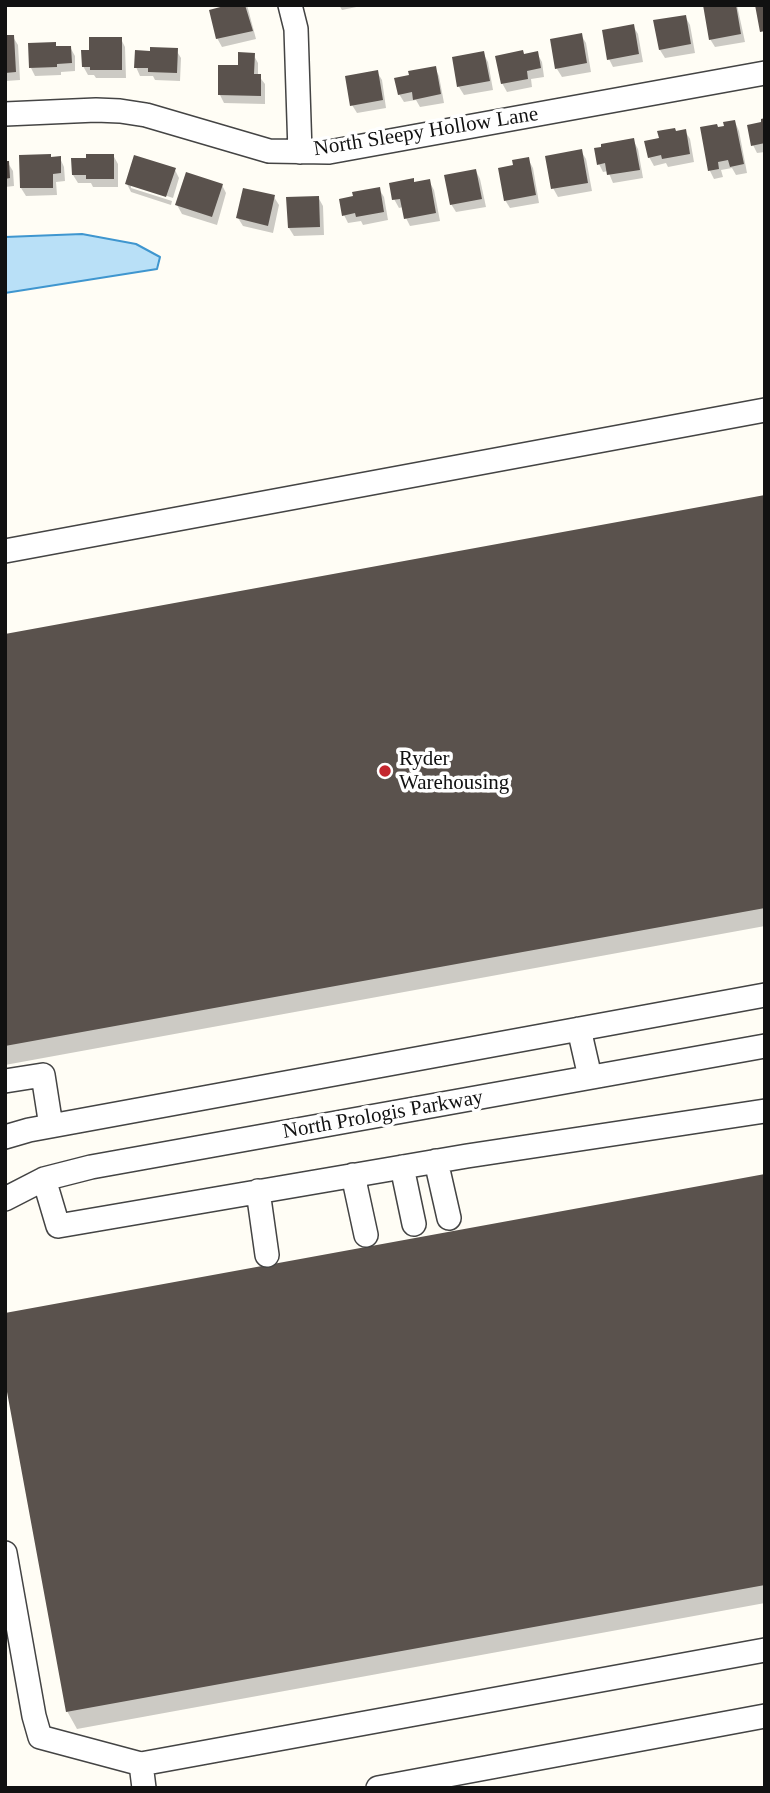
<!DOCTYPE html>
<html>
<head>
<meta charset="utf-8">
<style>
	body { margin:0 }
	#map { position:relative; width:770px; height:1793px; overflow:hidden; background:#fffdf5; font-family:"Times New Roman",serif }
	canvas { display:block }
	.frame { position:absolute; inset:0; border:7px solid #111; pointer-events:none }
</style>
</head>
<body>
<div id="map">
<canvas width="770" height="1793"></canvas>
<div class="frame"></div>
</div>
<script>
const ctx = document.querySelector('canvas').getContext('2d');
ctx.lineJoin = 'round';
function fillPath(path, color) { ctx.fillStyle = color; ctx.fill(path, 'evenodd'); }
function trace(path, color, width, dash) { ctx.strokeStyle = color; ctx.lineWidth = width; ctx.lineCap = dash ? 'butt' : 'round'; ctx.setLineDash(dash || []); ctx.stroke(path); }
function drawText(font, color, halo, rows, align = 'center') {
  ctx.font = font + ' "Times New Roman",serif'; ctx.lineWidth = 7; ctx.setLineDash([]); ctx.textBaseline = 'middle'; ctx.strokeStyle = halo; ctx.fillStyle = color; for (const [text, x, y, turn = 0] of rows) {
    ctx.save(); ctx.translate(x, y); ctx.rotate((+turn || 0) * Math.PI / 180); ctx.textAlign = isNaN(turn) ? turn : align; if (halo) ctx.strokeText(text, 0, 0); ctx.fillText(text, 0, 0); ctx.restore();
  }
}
const water = new Path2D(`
	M82 234 136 244 160 257 157 269 5 293V237Z`);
fillPath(water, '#b9e0f7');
trace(water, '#3f96cf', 2);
fillPath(new Path2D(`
	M230 5H247L256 39 222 47 217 38Z
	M339 5H366L342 10Z
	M704 5H737L745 42 715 47 710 39Z
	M685 16 690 25 695 53 665 58 660 50 655 22Z
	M633 26 638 34 643 62 613 67 609 59Z
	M581 35 586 43 591 72 562 77 557 69Z
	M5 37H13L18 45 20 80 6 81 5 79Z
	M121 39 125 47 126 78H96L94 75H88L83 66 91 52Z
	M70 47 75 56V71L61 72V75L35 76 31 68 57 48Z
	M176 50 181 58 180 81 155 80 153 76H140L136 67Z
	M483 53 488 62 493 90 464 95 459 87 454 59Z
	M537 53 542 62 544 77 531 79 532 87 507 92 502 83 524 56Z
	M253 54 258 63V75L265 84V104L224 103 220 95 239 67Z
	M435 68 439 76 444 103 420 107 416 100 404 102 399 94Z
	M377 72 382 80 386 108 357 113 352 105Z
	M765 119V152L757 153 753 145Z
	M735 122 739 131 747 173 736 175 732 168 721 170 723 177 714 179 710 171 702 129H718Z
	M685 131 690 139 694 162 668 167 666 163 654 166 649 157 676 133Z
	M633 140 638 149 643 178 613 183 608 171 603 172 599 164Z
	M581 151 586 159 592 191 558 197 553 188Z
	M113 155 118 164V187H93L91 183H78L73 175Z
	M50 156 52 158H60L64 167 65 181 56 182 57 195 26 196 21 188 20 157Z
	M528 159 533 168 539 203 510 208 505 200 515 166Z
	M5 163H8L13 171 14 186 5 187Z
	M175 170 179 178 173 198 131 184V188L172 201 171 205 131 192 127 184Z
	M476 171 480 179 486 207 456 212 451 204Z
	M429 181 434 190 440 221 410 226 406 218 403 207 399 208 394 199 415 184Z
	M222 185 226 193 217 225 182 214 177 205Z
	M379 189 384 197 388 220 363 225 361 221 348 223 344 215Z
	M274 197 279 205 273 233 243 226 238 218Z
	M318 197 323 206 324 235 294 236 289 228Z
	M765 497V926L5 1065V636Z
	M765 1176V1603L77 1729 67 1711Z`), '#0003');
fillPath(new Path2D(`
	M228 5H245L253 31 216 39 209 10Z
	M703 5H736L741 34 709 40Z
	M755 5H765V31L760 32Z
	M686 15 691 44 659 50 653 20Z
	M634 24 639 54 607 60 602 30Z
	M582 33 587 63 555 69 550 39Z
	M5 35H14L16 72 5 73Z
	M89 37H122V70H90V67H82L81 50H89Z
	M56 42V46H71L72 63 57 64V67L29 68 28 43Z
	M150 47 178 48 177 73 148 72V68H134L135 50 150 51Z
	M523 50 524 54 538 51 541 68 527 71 528 79 501 84 495 56Z
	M484 51 490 81 457 87 452 57Z
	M238 52 255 53 254 74H261V96L218 95V65H238Z
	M436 66 441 94 413 100 412 92 398 95 394 78 409 75 408 71Z
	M378 70 383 100 350 106 345 76Z
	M765 118V143L751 146 747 125 761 122V119Z
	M735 120 744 164 730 167 728 160 718 162 719 169 708 171 700 127 717 124 718 127 724 126 723 122Z
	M675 128 676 131 686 129 690 154 662 159 661 155 648 158 644 141 659 138 657 131Z
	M634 138 640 170 607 175 605 163 597 165 594 148 601 147V144Z
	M582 149 588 183 551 189 545 156Z
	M51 154V157L61 156V173L53 174V188H20L19 155Z
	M86 154H114V179H86V175H72L71 158H86Z
	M134 155 176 168 166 197 125 184Z
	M529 157 536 195 504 201 498 168 513 165 512 160Z
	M5 161H9L10 178 5 179Z
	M476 169 482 199 450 205 444 175Z
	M186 172 223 184 212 217 175 205Z
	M414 178V182L430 179 436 213 404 219 400 199 392 200 389 183Z
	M380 187 384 212 356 217 355 213 342 216 339 199 353 196 352 192Z
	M243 188 275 195 268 226 236 218Z
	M319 196 320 227 288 228 286 197Z
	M765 495V908L5 1046V634Z
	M765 1174V1585L66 1712 5 1381V1313Z`), '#5a524d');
const minor = new Path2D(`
	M290 5 296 29 300 152
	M5 114 96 110 120 111 146 115 269 151 329 152 765 73
	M5 551 765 410
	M579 1029 590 1077
	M5 1081 43 1075 51 1126
	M5 1137 29 1130 765 995
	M436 1161 449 1218
	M402 1167 414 1224
	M353 1175 366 1235
	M44 1179 58 1226 467 1156 765 1111
	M258 1191 267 1255
	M5 1199 44 1179 91 1167 765 1046
	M5 1553 34 1716 40 1737 141 1764
	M144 1788 141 1764 765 1650
	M378 1788 765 1716`);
trace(minor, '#444', 26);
trace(minor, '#fff', 23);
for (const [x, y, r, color] of [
	[385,771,7,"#c4262e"]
]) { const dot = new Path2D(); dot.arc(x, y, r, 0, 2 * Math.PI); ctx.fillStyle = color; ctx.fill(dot); trace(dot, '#fff', 2.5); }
drawText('21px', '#111', '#fff', [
	["North Sleepy Hollow Lane",426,132,-9],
	["North Prologis Parkway",383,1115,-10]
]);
drawText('21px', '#111', '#fff', [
	["Ryder",399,759],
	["Warehousing",399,783]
], 'left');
</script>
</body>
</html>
